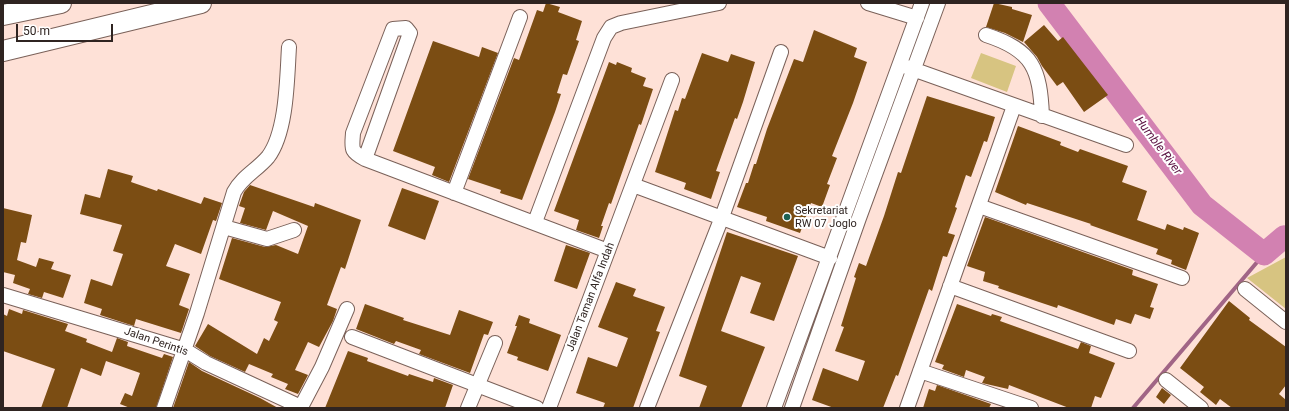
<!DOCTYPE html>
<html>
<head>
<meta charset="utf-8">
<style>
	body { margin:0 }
	#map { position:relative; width:1289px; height:411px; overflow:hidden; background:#fee1d7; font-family:Roboto,sans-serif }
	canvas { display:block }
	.frame { position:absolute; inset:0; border:4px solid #2f2421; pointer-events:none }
	.scale { position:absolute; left:16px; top:24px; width:97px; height:18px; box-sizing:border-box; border:2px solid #2f2421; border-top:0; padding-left:5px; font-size:12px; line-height:14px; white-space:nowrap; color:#2f2421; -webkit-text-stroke:3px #fff; paint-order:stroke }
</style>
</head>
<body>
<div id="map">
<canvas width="1289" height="411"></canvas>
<div class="frame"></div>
<div class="scale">50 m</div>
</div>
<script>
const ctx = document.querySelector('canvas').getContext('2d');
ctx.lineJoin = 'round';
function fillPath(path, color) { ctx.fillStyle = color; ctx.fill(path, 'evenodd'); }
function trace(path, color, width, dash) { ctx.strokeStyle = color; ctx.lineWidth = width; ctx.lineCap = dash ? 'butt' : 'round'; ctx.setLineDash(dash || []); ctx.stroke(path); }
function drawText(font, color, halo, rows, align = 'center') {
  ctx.font = font + ' Roboto,sans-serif'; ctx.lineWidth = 4; ctx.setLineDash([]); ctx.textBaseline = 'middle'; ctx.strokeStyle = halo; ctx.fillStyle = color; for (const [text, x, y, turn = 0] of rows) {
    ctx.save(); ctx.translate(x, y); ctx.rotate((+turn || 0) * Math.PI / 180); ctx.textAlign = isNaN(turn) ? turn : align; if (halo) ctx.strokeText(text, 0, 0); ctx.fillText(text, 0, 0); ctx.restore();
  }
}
fillPath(new Path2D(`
	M981 53 1016 66 1007 92 971 78Z
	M1286 257V309L1247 278Z`), '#d7c481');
trace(new Path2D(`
	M1133 408 1264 254`), '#a16586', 4);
trace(new Path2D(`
	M1049 3 1202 205 1264 254 1284 237 1286 238`), '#d281b1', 23);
fillPath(new Path2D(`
	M546 3 560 7 558 12 582 21 576 40 579 41 567 75 563 74 557 93 561 94 555 112 522 200 500 193 501 190 468 179 514 58 519 60 537 10 543 12Z
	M994 3 1012 7V9L1032 15 1023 42 1005 33 986 27Z
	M1044 25 1058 41 1063 37 1108 95 1084 112 1063 82 1057 86 1042 66 1037 57 1024 42Z
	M814 30 857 48 854 57 867 62 853 103 832 156 837 158 827 184 830 185 822 207 811 203 800 233 766 221 767 217 737 207 746 183H748L754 164H756L767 129 794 59 803 62Z
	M433 41 479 57 482 47 498 53 449 182 432 175 435 167 393 151Z
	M702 53 728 62 731 54 755 62 743 102 737 119 735 118 716 171 720 172 711 199 684 189 686 183 655 172 675 110 678 111 682 98 685 99Z
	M609 62 616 65 617 62 632 68 631 72 646 78 643 86 653 89 641 125 639 124 611 204 609 203 601 226H603L599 238 576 230 579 220 554 211Z
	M927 96 995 117 987 142 984 141 971 177 966 175 955 207 957 208 948 233 955 235 947 257 943 256 932 291 929 289 898 376 896 375 883 408H834L812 400 823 368 858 381 865 361 835 351 844 327 841 326 856 278 854 277 859 263 866 266 884 216 898 172 901 173Z
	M1018 126 1061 142 1060 145 1078 152 1080 149 1128 166 1122 182 1147 191 1137 220 1165 230 1167 224 1183 230 1184 227 1199 233 1186 270 1171 264 1172 260 1156 254 1158 249 1090 225 1091 224 1027 203 1026 205 995 192Z
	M108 169 133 176 131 182 157 191 158 189 201 204 204 197 222 203 216 221 213 220 201 254 175 244 166 266 190 274 179 305 189 309 181 333 136 319 134 326 100 315 102 309 84 303 91 279 112 286 123 254 113 251 122 225 80 214 85 194 100 198Z
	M250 185 314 207 315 203 361 220 345 269 341 267 327 305 337 309 333 321 319 347 308 342 295 370 308 375 298 394 285 389 288 384 271 377 273 374 249 364 245 372 210 356 195 346 208 324 257 354 264 338 269 341 278 322 274 320 281 302 219 279 232 238 265 247 276 245 298 254 308 226 273 211 266 230 240 223 245 208 239 206 244 192Z
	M402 188 439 201 425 240 388 226Z
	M3 208 32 215 26 243 21 242 17 260 36 267 39 258 54 262 51 269 71 275 63 298 44 292 42 298 28 294 30 289 13 283 15 275 3 272Z
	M985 217 1133 270 1132 275 1158 284 1150 307 1154 308 1150 319 1135 314 1131 324 1116 319 1114 325 1058 305 1057 308 1036 301 998 288 999 286 983 281 985 272 967 266Z
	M727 232 798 256 774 321 750 313 761 283 741 276 721 331 765 347 741 408H699L707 386 679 376Z
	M566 245 590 253 577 289 554 281Z
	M616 282 636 289 633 296 665 307 656 331 660 332 633 408H603L605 403 576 393 588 357 617 367 628 338 598 327Z
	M1229 301 1250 318 1249 320 1286 347V385L1279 394 1286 400V408H1232L1220 399 1216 405 1200 392 1204 387 1180 368Z
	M365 304 404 318 403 320 450 335 459 310 493 322 488 335 484 334 470 373 419 354 421 350 396 341 394 344 356 329Z
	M957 304 991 316 992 314 1002 317 1000 321 1078 349 1081 342 1091 346 1089 353 1115 363 1101 398 1095 396 1091 408H1069L1009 385 1008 389 982 383 985 377 966 370 964 377 942 369 944 365 935 362Z
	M9 309 22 314 23 310 68 324 65 331 87 339 86 342 112 352 117 338 128 342 127 346 162 358 164 354 173 357 156 408H130L120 404 125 393 132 396 140 373 106 361 101 376 81 368 67 408H41L55 369 3 351V314L7 316Z
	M519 315 530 319 529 323 561 335 548 371 517 360 518 357 507 353 517 326H515Z
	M348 351 368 358 367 361 408 376 409 374 433 382 434 378 453 385 445 408H325Z
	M189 362 202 371 260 398 278 408H173Z
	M937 385 991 404 989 408H923L929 389 935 391Z
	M1162 388 1171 395 1164 404 1156 397Z`), '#7b4d13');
const minor = new Path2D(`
	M868 3 917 18
	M986 35C1033 50 1040 69 1042 116
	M904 66 1126 145
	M365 159 410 33 406 28 393 29 353 133C352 149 350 151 365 159L608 251
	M633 185 830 258
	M454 193 520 17
	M979 206 1182 278
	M535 222 604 38 611 27 621 23 719 3
	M224 227 267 239 294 230
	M950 286 1129 351
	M1245 289 1286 322
	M3 295 185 350 206 363 301 407 322 367 347 309
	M352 337 537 408
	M920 371 1031 408
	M1166 380 1201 408
	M164 408 197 313 234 192C242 177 257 170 268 157 287 132 287 78 289 47
	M468 408 495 343
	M549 408 672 80
	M647 408 722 217 781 52
	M774 408 922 3
	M792 408 859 218 938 3
	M907 408 1014 106`);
const highway = new Path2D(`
	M3 15 61 3
	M3 51 201 3`);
trace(minor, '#7a6159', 16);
trace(highway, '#7a6159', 22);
trace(minor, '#fff', 14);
trace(highway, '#fff', 20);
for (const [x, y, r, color] of [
	[787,217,4,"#1d6254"]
]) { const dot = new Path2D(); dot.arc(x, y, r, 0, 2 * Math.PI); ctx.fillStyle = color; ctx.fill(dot); trace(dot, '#fff', 1.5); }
drawText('11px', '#2f2421', '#fff', [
	["Sekretariat",795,211],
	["RW 07 Joglo",795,224]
], 'left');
drawText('11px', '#2f2421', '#fff', [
	["Jalan Taman Alfa Indah",591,297,-69],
	["Jalan Perintis",156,342,19]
]);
drawText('italic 12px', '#5b1343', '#fff', [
	["Humble River",1158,146,53]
]);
</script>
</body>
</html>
